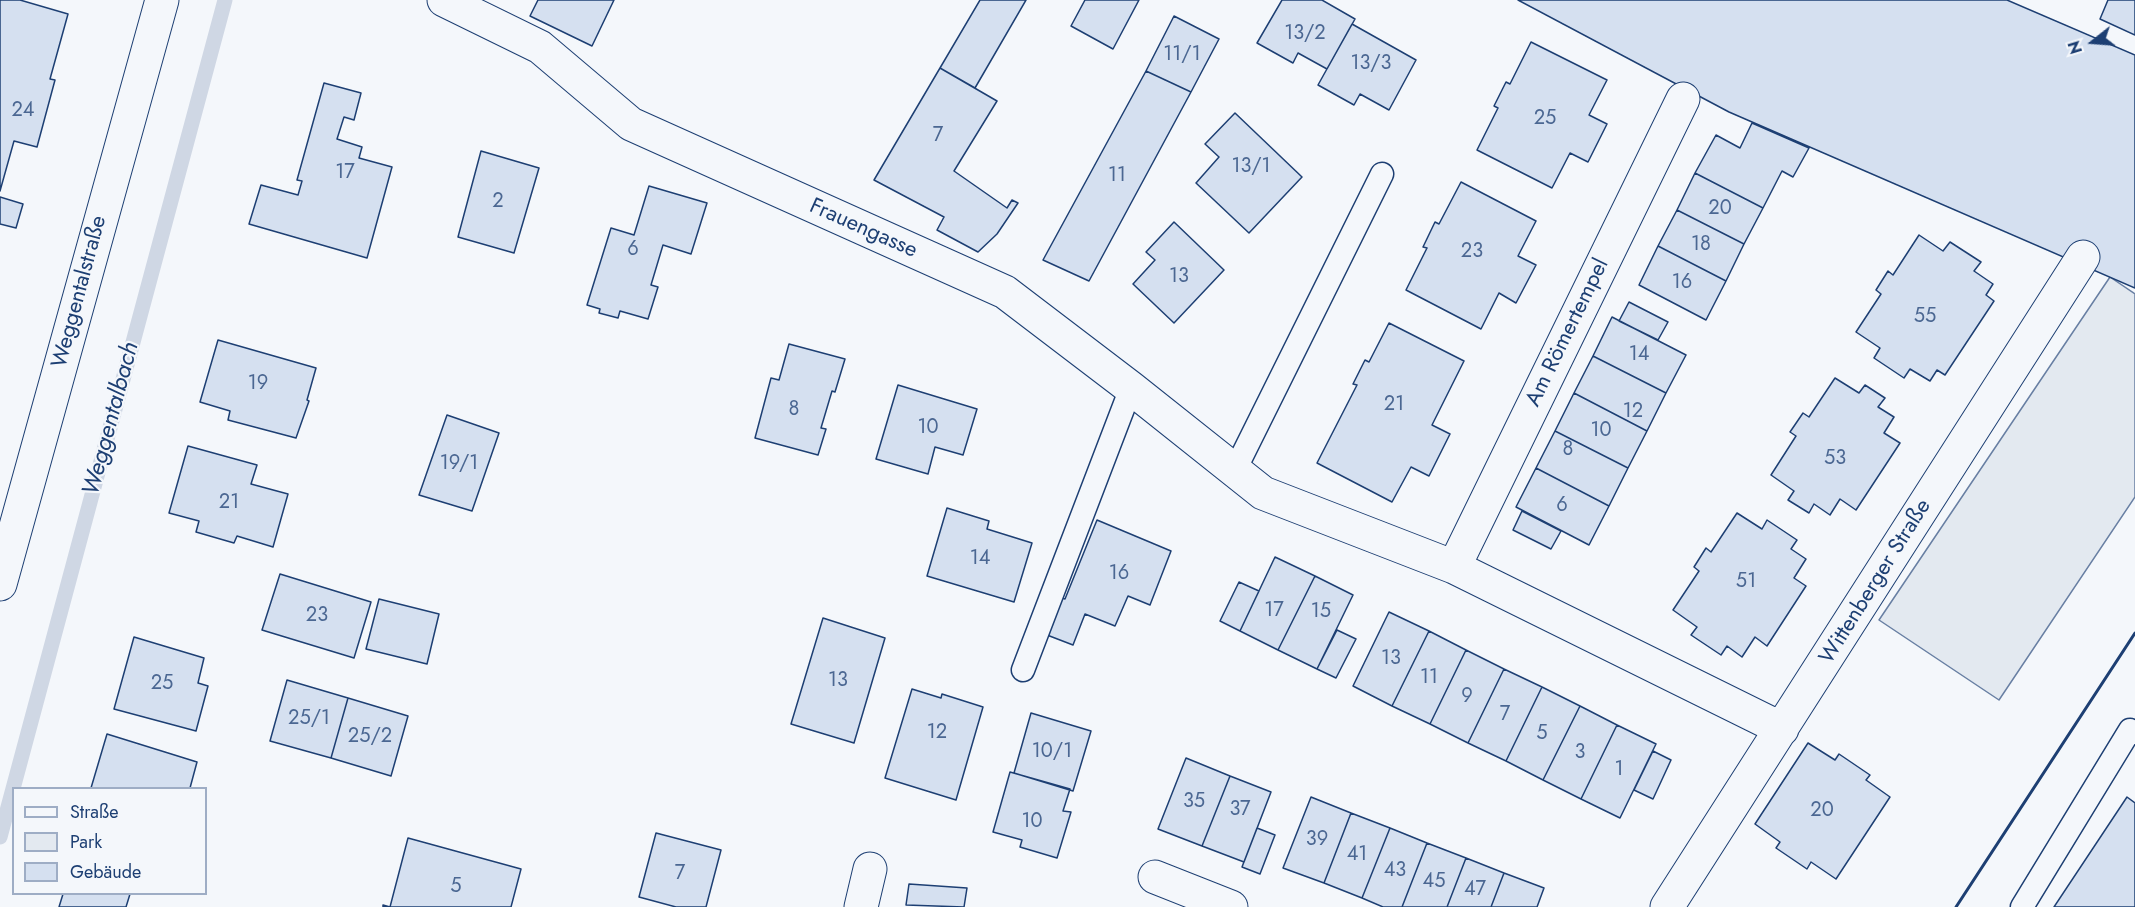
<!DOCTYPE html>
<html>
<head>
<meta charset="utf-8">
<style>
	body { margin:0 }
	#map { position:relative; width:2135px; height:907px; overflow:hidden; background:#f4f7fb; font-family:Jost,sans-serif }
	canvas { display:block }
	.legend { position:absolute; left:12px; top:787px; width:195px; height:108px; box-sizing:border-box; background:#f4f7fb; border:2px solid #9eadc5; margin:0; padding:8px 10px; list-style:none; font-size:18px; color:#1d3f73 }
	.legend li { display:flex; align-items:center; gap:12px; height:30px }
	.legend b { width:30px; border:2px solid #9eadc5 }
	.north { position:absolute; left:2063px; top:12px; width:60px; height:60px; -webkit-text-stroke:4px #f4f7fb; paint-order:stroke; rotate:253deg; font-size:16px; font-weight:700; line-height:24px; text-align:center; color:#1d3f73 }
	.north::after { content:''; display:block; margin:auto; width:21px; height:27px; background:#1d3f73; clip-path:polygon(50% 0,100% 100%,50% 72%,0 100%) }
</style>
</head>
<body>
<div id="map">
<canvas width="2135" height="907"></canvas>
<ul class="legend">
<li><b style="height:8px;background:#f4f7fb"></b>Straße</li>
<li><b style="height:16px;background:#e3e9f0"></b>Park</li>
<li><b style="height:16px;background:#d5e0f0"></b>Gebäude</li>
</ul>
<div class="north">N</div>
</div>
<script>
const ctx = document.querySelector('canvas').getContext('2d');
ctx.lineJoin = 'round';
function fillPath(path, color) { ctx.fillStyle = color; ctx.fill(path, 'evenodd'); }
function trace(path, color, width, dash) { ctx.strokeStyle = color; ctx.lineWidth = width; ctx.lineCap = dash ? 'butt' : 'round'; ctx.setLineDash(dash || []); ctx.stroke(path); }
function drawText(font, color, halo, rows, align = 'center') {
  ctx.font = font + ' Jost,sans-serif'; ctx.lineWidth = 4.5; ctx.setLineDash([]); ctx.textBaseline = 'middle'; ctx.strokeStyle = halo; ctx.fillStyle = color; for (const [text, x, y, turn = 0] of rows) {
    ctx.save(); ctx.translate(x, y); ctx.rotate((+turn || 0) * Math.PI / 180); ctx.textAlign = isNaN(turn) ? turn : align; if (halo) ctx.strokeText(text, 0, 0); ctx.fillText(text, 0, 0); ctx.restore();
  }
}
const green = new Path2D(`
	M2110 277 2135 294V497L1999 700 1879 620Z`);
fillPath(green, '#e3e9f0');
trace(green, '#687fa3', 1.5);
trace(new Path2D(`
	M0 837 225 0`), '#cfd7e4', 15);
const building = new Path2D(`
	M0 0H20L68 14 50 79 55 80 37 147 14 141 0 191Z
	M538 0H614L592 46 530 16Z
	M980 0H1026L975 88 940 68Z
	M1085 0H1139L1113 49 1071 26Z
	M1282 0H1322L1355 19 1327 69 1298 53 1293 63 1257 43Z
	M1518 0H2007L2135 55V288L1729 112Z
	M2108 0H2135V35L2100 19Z
	M1174 16 1219 39 1191 92 1146 71Z
	M1352 24 1416 60 1389 110 1360 94 1354 105 1318 85Z
	M1531 42 1607 80 1589 115 1607 124 1588 162 1570 153 1552 188 1477 150 1498 108 1494 106 1506 82 1510 84Z
	M940 68 997 101 954 171 1007 208 1012 200 1018 203 997 234 978 252 937 230 944 217 874 180Z
	M1146 71 1191 92 1089 281 1043 260Z
	M324 83 361 93 354 120 344 117 337 139 362 147 359 158 392 167 367 258 249 224 261 185 298 195 302 181 297 180Z
	M1235 113 1302 177 1249 233 1196 183 1219 157 1205 144Z
	M1752 123 1809 148 1793 177 1782 171 1763 208 1695 173 1716 135 1740 148Z
	M481 151 539 168 514 253 458 237Z
	M1695 173 1763 208 1744 244 1677 210Z
	M1461 182 1536 221 1518 256 1536 265 1516 303 1499 293 1481 329 1406 290 1427 248 1423 247 1435 222 1439 224Z
	M649 186 707 203 691 254 663 245 651 285 658 287 648 319 620 311 618 318 599 313 600 309 587 305 611 228 634 235Z
	M0 197 23 204 16 228 0 224Z
	M1677 210 1744 244 1726 281 1658 246Z
	M1174 222 1224 270 1174 323 1133 284 1155 260 1146 252Z
	M1919 235 1943 251 1950 242 1981 262 1974 271 1993 284 1986 295 1994 301 1945 375 1937 370 1930 381 1910 369 1904 378 1874 358 1880 348 1856 332 1881 294 1876 290 1888 271 1893 275Z
	M1658 246 1726 281 1706 320 1639 285Z
	M1629 302 1668 322 1658 340 1619 321Z
	M1612 317 1686 355 1666 393 1593 356Z
	M1389 323 1464 361 1432 425 1450 434 1429 476 1411 467 1392 502 1317 463 1357 385 1353 384 1365 360 1369 362Z
	M218 340 316 368 307 400 309 401 296 438 228 420 230 411 200 402Z
	M789 344 845 359 835 392 832 391 821 428 826 429 818 455 755 438 771 378 779 380Z
	M1593 356 1666 393 1647 431 1574 393Z
	M1835 378 1859 393 1865 385 1885 398 1878 407 1894 417 1884 433 1900 443 1856 510 1840 499 1830 515 1814 504 1809 513 1788 500 1794 491 1771 475 1796 436 1790 432 1803 413 1809 417Z
	M898 385 977 409 963 455 935 447 928 474 876 459Z
	M1574 393 1647 431 1628 468 1555 431Z
	M447 415 499 433 472 511 419 495Z
	M1555 431 1628 468 1609 506 1536 468Z
	M188 446 257 465 251 484 288 494 273 547 237 536 234 543 196 532 199 521 169 513Z
	M1536 468 1609 506 1589 545 1516 507Z
	M947 508 989 521 987 529 1032 543 1014 602 927 576Z
	M1522 511 1561 531 1551 549 1513 530Z
	M1737 513 1762 529 1767 520 1797 540 1791 549 1806 559 1794 578 1806 586 1767 646 1755 637 1742 657 1727 646 1721 655 1691 635 1697 627 1673 610 1699 571 1694 567 1706 548 1711 552Z
	M1097 520 1171 551 1150 605 1128 596 1115 626 1085 614 1073 645 1047 635 1062 598 1065 599Z
	M1275 557 1315 576 1278 650 1240 631Z
	M280 574 371 602 354 658 262 630Z
	M1315 576 1353 595 1317 669 1278 650Z
	M1239 582 1259 591 1240 631 1220 621Z
	M379 599 439 614 427 664 366 649Z
	M1389 612 1429 631 1392 706 1353 686Z
	M823 618 885 638 854 743 791 724Z
	M1337 630 1356 639 1336 678 1317 669Z
	M1429 631 1466 650 1430 724 1392 706Z
	M134 637 204 658 198 683 208 686 196 731 114 709Z
	M1466 650 1504 669 1468 743 1430 724Z
	M1504 669 1542 687 1506 761 1468 743Z
	M287 680 348 698 331 758 270 741Z
	M1542 687 1580 706 1543 780 1506 761Z
	M912 689 941 698 942 694 983 707 956 800 885 778Z
	M348 698 408 716 391 776 331 758Z
	M1580 706 1617 725 1581 799 1543 780Z
	M1031 713 1091 731 1073 791 1014 773Z
	M1617 725 1656 744 1620 818 1581 799Z
	M107 734 197 762 190 788H91Z
	M1808 743 1835 760 1839 754 1870 775 1866 780 1890 797 1836 879 1811 862 1807 869 1776 848 1780 842 1755 824Z
	M1653 751 1671 760 1653 799 1634 790Z
	M1186 758 1230 776 1202 846 1158 829Z
	M1010 772 1070 789 1063 811 1071 812 1057 858 1020 847 1022 840 993 832Z
	M1230 776 1271 792 1244 862 1202 846Z
	M1311 797 1351 813 1324 883 1283 868Z
	M2127 797 2135 803V907H2054Z
	M1351 813 1390 828 1362 898 1324 883Z
	M1257 828 1275 835 1260 874 1242 867Z
	M1390 828 1427 843 1402 907H1383L1362 898Z
	M656 833 721 850 706 907H676L639 897Z
	M408 838 521 869 511 907H383V905L390 907Z
	M1427 843 1466 858 1447 907H1402Z
	M1466 858 1504 873 1491 907H1447Z
	M1504 873 1544 888 1537 907H1491Z
	M909 884 967 888 964 907 906 905Z
	M63 894H130L126 907H59Z`);
fillPath(building, '#d5e0f0');
trace(building, '#1d3f73', 1.5);
const service = new Path2D(`
	M1235 470 1382 174
	M1023 670 1131 388
	M2022 907 2130 730 2135 733`);
const minor = new Path2D(`
	M444 0 540 47 631 124 1005 292 1131 388 1263 493 1454 567 1782 729
	M1454 567 1683 99
	M0 584 162 0
	M1155 877 1231 907
	M861 907 870 869
	M1667 907 2083 257`);
trace(service, '#1d3f73', 25);
trace(minor, '#1d3f73', 35);
trace(service, '#f4f7fb', 22);
trace(minor, '#f4f7fb', 33);
trace(new Path2D(`
	M1956 907 2135 633`), '#1d3f73', 3);
drawText('20px', '#4b6792', null, [
	["13/2",1305,34],
	["11/1",1182,55],
	["13/3",1371,64],
	["24",23,111],
	["25",1545,119],
	["7",938,136],
	["13/1",1251,167],
	["17",345,173],
	["11",1117,176],
	["2",498,202],
	["20",1720,209],
	["18",1701,245],
	["6",633,250],
	["23",1472,252],
	["13",1179,277],
	["16",1682,283],
	["55",1925,317],
	["14",1639,355],
	["19",258,384],
	["21",1394,405],
	["8",794,410],
	["12",1633,412],
	["10",928,428],
	["10",1601,431],
	["8",1568,450],
	["53",1835,459],
	["19/1",459,464],
	["21",229,503],
	["6",1562,506],
	["14",980,559],
	["16",1119,574],
	["51",1746,582],
	["17",1274,611],
	["15",1321,612],
	["23",317,616],
	["13",1391,659],
	["11",1429,678],
	["13",838,681],
	["25",162,684],
	["9",1467,697],
	["7",1505,715],
	["25/1",309,719],
	["12",937,733],
	["5",1542,734],
	["25/2",370,737],
	["10/1",1052,752],
	["3",1580,753],
	["1",1619,770],
	["35",1194,802],
	["37",1240,810],
	["20",1822,811],
	["10",1032,822],
	["39",1317,840],
	["41",1357,855],
	["43",1395,871],
	["7",680,874],
	["45",1434,882],
	["5",456,887],
	["47",1475,890]
]);
drawText('22px', '#1d3f73', '#f4f7fb', [
	["Frauengasse",863,229,24],
	["Weggentalstraße",80,292,-75],
	["Am Römertempel",1568,333,-64],
	["Wittenberger Straße",1876,582,-58]
]);
drawText('italic 24px', '#1d3f73', '#f4f7fb', [
	["Weggentalbach",112,419,-75]
]);
</script>
</body>
</html>
